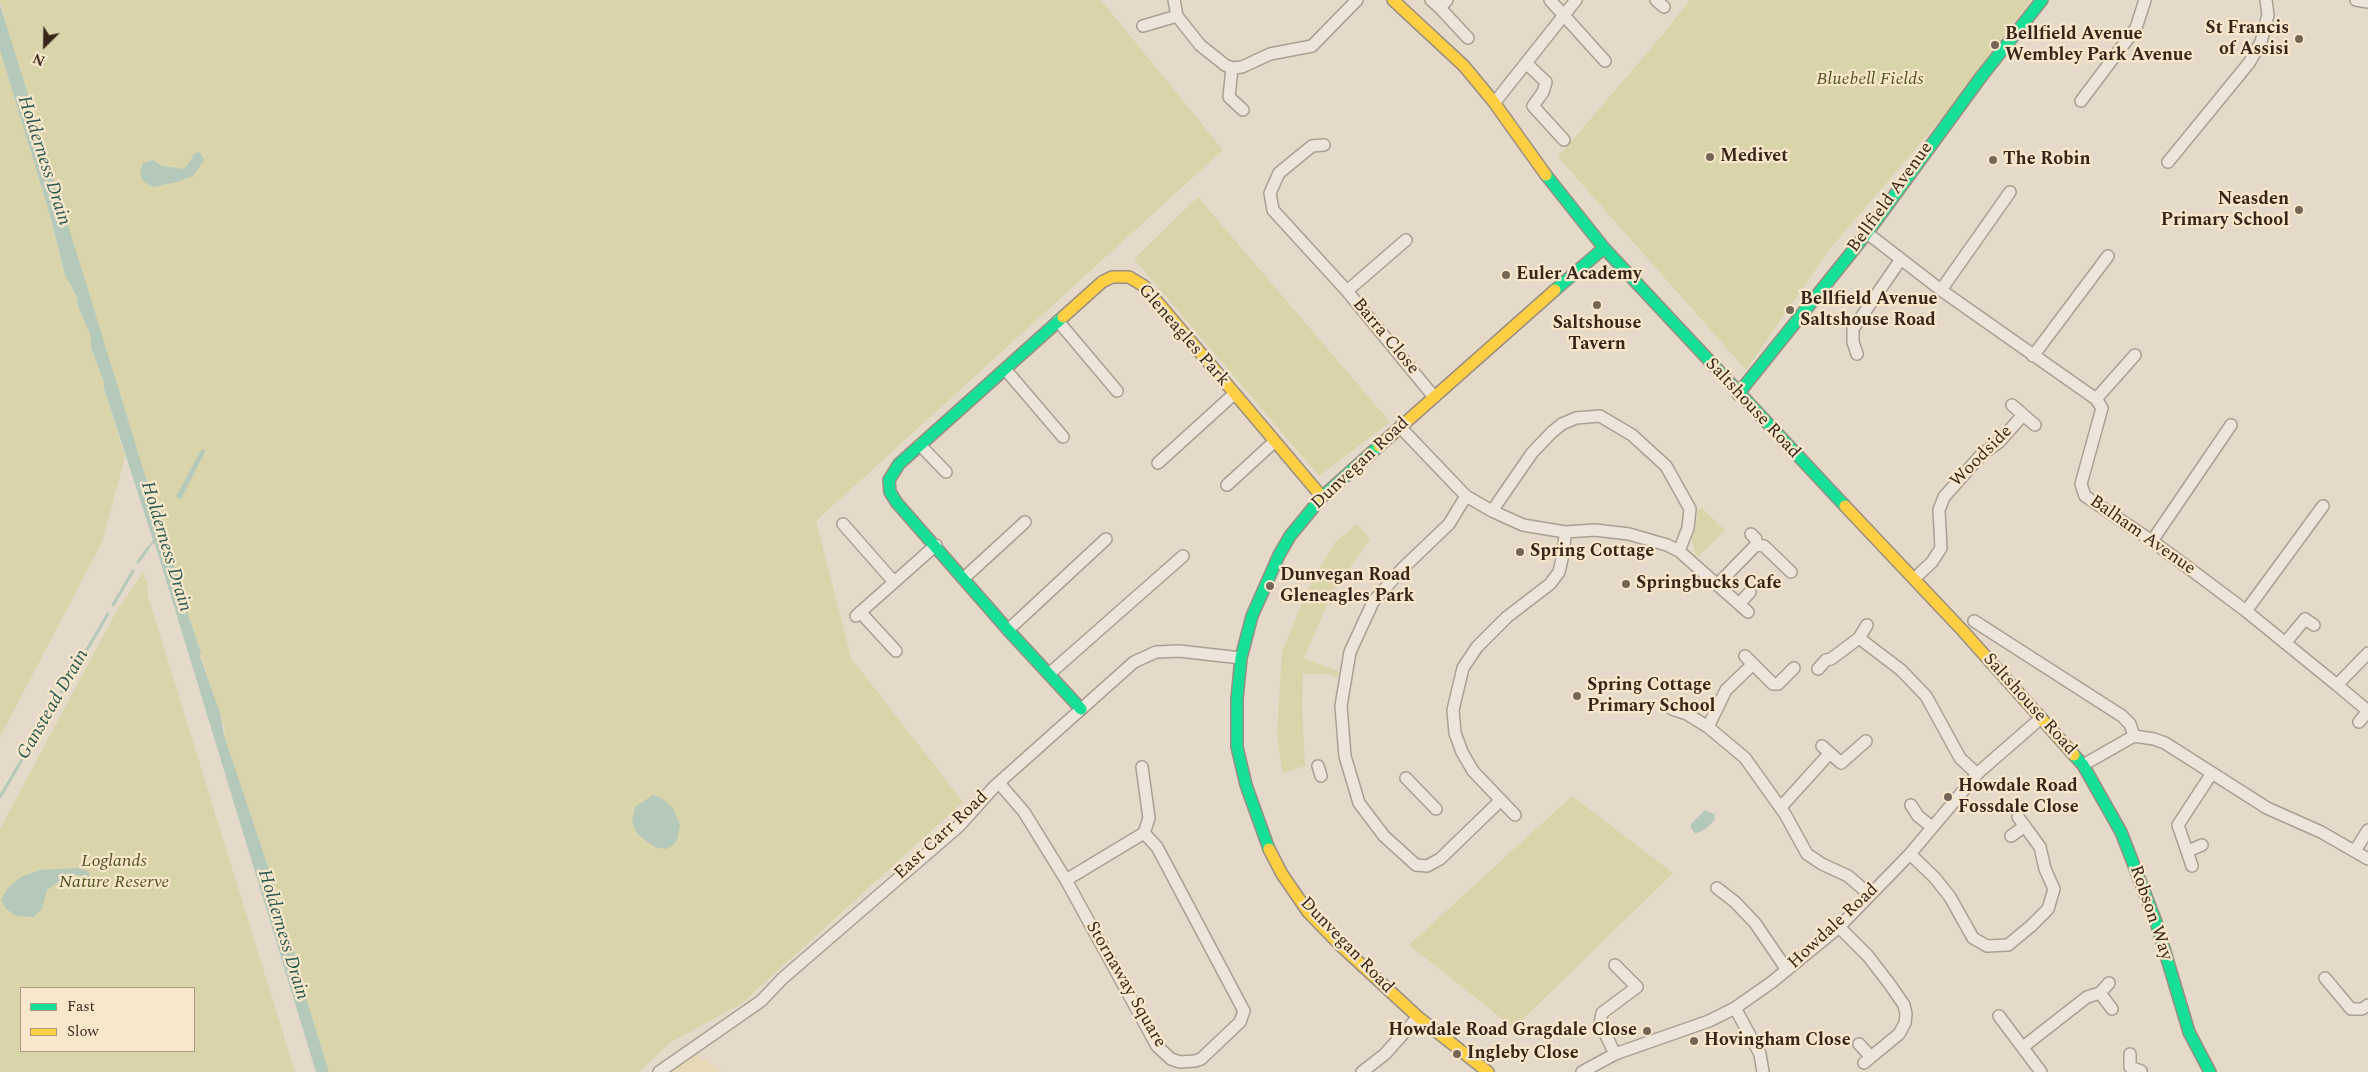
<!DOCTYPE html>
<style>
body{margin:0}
#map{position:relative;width:2368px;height:1072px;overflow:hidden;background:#e5dac9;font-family:Spectral,serif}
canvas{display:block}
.legend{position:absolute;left:20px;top:987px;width:175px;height:65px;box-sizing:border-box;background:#f9e7cc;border:1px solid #ac9a85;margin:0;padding:6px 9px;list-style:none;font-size:15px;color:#38261a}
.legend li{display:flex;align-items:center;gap:10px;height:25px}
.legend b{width:25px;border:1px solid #ac9a85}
.north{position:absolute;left:20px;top:20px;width:50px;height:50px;-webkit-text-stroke:4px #f9e7cc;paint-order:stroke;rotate:203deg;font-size:14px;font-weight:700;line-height:20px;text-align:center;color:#38261a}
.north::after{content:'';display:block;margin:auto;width:18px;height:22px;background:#38261a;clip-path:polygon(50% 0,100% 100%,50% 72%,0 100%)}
</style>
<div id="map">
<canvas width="2368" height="1072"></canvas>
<ul class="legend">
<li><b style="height:6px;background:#16e098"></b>Fast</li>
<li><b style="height:6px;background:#ffcf43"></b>Slow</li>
</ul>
<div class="north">N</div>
</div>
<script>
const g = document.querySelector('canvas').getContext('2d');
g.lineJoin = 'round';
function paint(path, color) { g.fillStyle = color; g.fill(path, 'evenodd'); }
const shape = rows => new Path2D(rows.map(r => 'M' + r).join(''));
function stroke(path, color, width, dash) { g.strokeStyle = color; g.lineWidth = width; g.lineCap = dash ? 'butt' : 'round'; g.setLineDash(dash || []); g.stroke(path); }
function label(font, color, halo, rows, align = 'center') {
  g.font = font + ' Spectral,serif'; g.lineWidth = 4.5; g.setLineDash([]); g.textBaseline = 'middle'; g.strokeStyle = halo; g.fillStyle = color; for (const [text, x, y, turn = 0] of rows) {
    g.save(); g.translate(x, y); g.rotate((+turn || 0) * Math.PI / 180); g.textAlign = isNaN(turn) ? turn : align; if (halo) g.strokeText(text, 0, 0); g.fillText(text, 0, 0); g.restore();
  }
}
paint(shape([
 [696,1054,723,1072,670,1072,691,1055]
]), '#e7d8b7');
paint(shape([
 [0,0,1101,0,1223,150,816,521,851,658,963,802,741,1004,671,1042,639,1072,329,1072,301,982,297,959,274,892,274,884,224,735,225,730,177,581,177,575,162,528,164,525,159,519,154,504,16,60],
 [1690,0,2031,0,1953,105,1829,250,1746,370,1558,157,1664,33],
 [0,50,50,215,65,275,77,297,78,307,91,337,91,348,104,382,104,388,125,457,102,542,0,737],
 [1198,197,1390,422,1319,476,1134,259],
 [1702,508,1725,530,1699,556,1696,555,1692,539,1697,521,1697,510],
 [1357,524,1370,539,1332,593,1304,658,1338,671,1338,678,1327,674,1303,674,1302,708,1305,766,1282,773,1277,733,1282,652,1307,591,1335,542],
 [143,573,147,582,148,596,295,1072,0,1072,0,829,116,612],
 [21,988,194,988,194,1051,21,1051],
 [1572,796,1673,873,1514,1028,1409,945]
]), '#d9d4a9');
paint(shape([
 [0,4,154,504,159,519,164,522,162,528,177,575,177,581,201,653,200,656,220,713,224,735,274,884,274,892,297,959,301,982,329,1072,316,1072,155,544,152,544,147,552,145,551,153,540,104,388,104,382,91,348,91,337,78,306,77,297,65,275,50,215,0,50],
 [200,152,204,160,193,176,177,182,153,187,144,182,140,174,143,163,153,160,162,166,184,169,192,159,193,154],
 [205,449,205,452,181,499,176,497,201,450],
 [653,795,663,799,673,808,680,825,677,840,672,846,666,849,655,847,642,838,637,833,632,822,635,807],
 [1705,810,1714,814,1715,820,1704,830,1695,834,1691,828,1691,824],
 [77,868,88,871,90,877,73,875,61,880,47,890,42,909,34,917,17,916,6,909,1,899,8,888,21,877,40,870]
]), '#b5c9bb');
stroke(shape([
 [138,562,148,548],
 [113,605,133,571],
 [0,797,108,614]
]), '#b5c9bb', 3);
const street = shape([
 [1174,0,1177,16,1200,45,1225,65,1232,68,1242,67,1270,54,1312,46,1357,0],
 [1431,0,1440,8,1447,0],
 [1550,0,1605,61],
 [1656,0,1664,7],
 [2356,0,2368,2],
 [1440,8,1468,38],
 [1143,26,1177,16],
 [1526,63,1546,82,1543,92,1533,106,1564,140],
 [1232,68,1229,97,1243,110],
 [2081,101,2136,28,2145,0],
 [1495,102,1576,0],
 [1324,145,1312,146,1279,173,1270,193,1273,210,1347,291],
 [2168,162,2249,63,2261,42,2268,15,2266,0],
 [1867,233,1941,290,2096,399,2102,408,2081,484,2085,496,2152,541,2186,566,2246,611,2337,685,2368,653],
 [1406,240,1347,291,1434,397],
 [1941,290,2010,192],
 [1058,321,1117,391],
 [1857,354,1853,342,1853,329,1901,259],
 [2033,356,2108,256],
 [1005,369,1063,437],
 [2096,399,2135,355],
 [2012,405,2035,425],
 [1400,427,1466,496,1492,511,1523,525,1565,532,1595,530,1629,534,1667,545,1679,551,1748,612],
 [920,445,946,472],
 [1158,463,1234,394],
 [1227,485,1274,442],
 [1466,496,1449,524,1402,569,1373,602,1350,652,1341,706,1345,756,1359,803,1384,836,1416,865,1427,866,1440,859,1501,800],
 [1492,511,1532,453,1551,433,1562,424,1576,418,1600,416,1632,435,1666,466,1690,509,1688,528,1679,551],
 [843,524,894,582],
 [1751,534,1756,539,1756,545],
 [2152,541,2231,425],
 [964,578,1025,522],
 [1914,579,1932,562,1941,548,1939,510,1944,497,1981,455,1999,442,2023,415],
 [1718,584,1756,545,1764,546,1791,572],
 [1739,604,1750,592],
 [2246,611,2323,506],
 [860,612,896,651],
 [856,616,936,545],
 [1974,621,2122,716,2130,724,2134,736],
 [1008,630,1106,539],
 [1859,638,1901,670,1926,696,1960,758,1977,774],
 [2285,643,2305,619,2314,625],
 [1745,656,1773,684,1778,684,1794,668],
 [1753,664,1726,690,1708,727,1745,758,1785,814,1807,854,1822,864,1848,876,1870,895],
 [1818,669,1826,660,1831,659,1859,638,1867,625],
 [1049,674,1183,556],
 [2337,685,2368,711],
 [1672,709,1687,714,1708,727],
 [2359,722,2368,711],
 [1822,746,1841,763,1866,741],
 [2083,765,2134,736,2154,739,2165,743,2267,808,2321,832,2368,859],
 [1318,766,1321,776],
 [1406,778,1436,809],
 [999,783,1024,812,1066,880,1157,1046,1171,1059,1180,1062,1195,1061,1201,1059,1240,1022,1244,1011,1157,847,1144,833],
 [1911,805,1918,816,1932,827],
 [1781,807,1829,754],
 [1515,815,1473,771,1462,752,1455,733,1453,710,1463,668,1477,647,1507,617,1550,584,1559,572,1564,550,1565,532],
 [2011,836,2025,826],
 [2188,851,2202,845],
 [2355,851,2368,830],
 [1910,854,1935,878,1950,897,1973,938,1987,946,2008,945,2031,926,2048,909,2054,889,2045,869,2040,847,2018,817],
 [2192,866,2178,825,2212,773],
 [1066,880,1144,833,1149,818,1142,767],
 [1717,888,1735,902,1755,923,1787,970],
 [1839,927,1868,956,1891,986,1904,1005,1906,1014,1905,1023,1899,1034,1871,1057],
 [1615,965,1637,987,1602,1013,1600,1023,1615,1054],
 [2325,978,2351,1009,2362,1009,2368,1005],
 [2100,993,2112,1009],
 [1735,1008,1760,1054,1763,1072],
 [1999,1016,2041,1072],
 [1859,1044,1871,1057,1864,1063],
 [2023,1047,2087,997,2100,993,2109,983],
 [2130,1054,2130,1067,2141,1071],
 [659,1072,761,1001,783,978,959,826,995,786,1134,662,1156,652,1179,651,1241,658],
 [1362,1072,1385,1054,1418,1017],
 [1582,1072,1615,1054,1709,1021,1735,1008,1772,982,1839,927,1910,854,1979,772,2041,718]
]);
const fast = shape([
 [1546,175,1604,248,1845,506],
 [1555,290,1604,248],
 [1063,317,899,464,889,480,890,492,897,503,1008,630,1081,709],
 [1738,394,1867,233,1981,77,2042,0],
 [2074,755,2083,765,2121,832,2156,922,2189,1032,2210,1072],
 [1269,849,1246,785,1237,747,1237,699,1241,658,1252,616,1279,555,1290,536,1322,497,1379,446]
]);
const slow = shape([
 [1393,0,1464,66,1493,101,1546,175],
 [1063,317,1102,282,1112,277,1129,277,1144,286,1322,497],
 [1379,446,1555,290],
 [1845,506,1963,631,2074,755],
 [1269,849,1282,874,1308,912,1340,945,1418,1017,1488,1072]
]);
stroke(street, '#aa9f93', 14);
stroke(fast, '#998e82', 14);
stroke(slow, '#998e82', 14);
stroke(street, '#ede5db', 11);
stroke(fast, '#16e098', 11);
stroke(slow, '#ffcf43', 11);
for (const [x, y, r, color] of [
 [2299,39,5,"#756557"],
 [1995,45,5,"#756557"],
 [1710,157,5,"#756557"],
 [1993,160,5,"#756557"],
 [2299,210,5,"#756557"],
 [1506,275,5,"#756557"],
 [1597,305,5,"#756557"],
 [1790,310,5,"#756557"],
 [1520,552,5,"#756557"],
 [1626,584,5,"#756557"],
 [1270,586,5,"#756557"],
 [1577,696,5,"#756557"],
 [1948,797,5,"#756557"],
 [1647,1031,5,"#756557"],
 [1694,1041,5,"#756557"],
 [1457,1054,5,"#756557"]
]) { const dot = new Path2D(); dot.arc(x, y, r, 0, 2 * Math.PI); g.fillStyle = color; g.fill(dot); stroke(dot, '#f9e7cc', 2); }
label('bold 18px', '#38261a', '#f9e7cc', [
 ["St Francis",2289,29,"right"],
 ["of Assisi",2289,50,"right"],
 ["Bellfield Avenue",2005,35],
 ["Wembley Park Avenue",2005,56],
 ["Medivet",1720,157],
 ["The Robin",2003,160],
 ["Neasden",2289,200,"right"],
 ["Primary School",2289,221,"right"],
 ["Euler Academy",1516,275],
 ["Bellfield Avenue",1800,300],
 ["Saltshouse Road",1800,321],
 ["Saltshouse",1597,324,"center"],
 ["Tavern",1597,345,"center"],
 ["Spring Cottage",1530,552],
 ["Dunvegan Road",1280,576],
 ["Gleneagles Park",1280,597],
 ["Springbucks Cafe",1636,584],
 ["Spring Cottage",1587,686],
 ["Primary School",1587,707],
 ["Howdale Road",1958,787],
 ["Fossdale Close",1958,808],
 ["Howdale Road Gragdale Close",1637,1031,"right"],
 ["Hovingham Close",1704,1041],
 ["Ingleby Close",1467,1054]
], 'left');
label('italic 18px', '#4e571f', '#f9e7cc', [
 ["Bluebell Fields",1870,80],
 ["Loglands",114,862],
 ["Nature Reserve",114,883]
]);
label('18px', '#38261a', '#f9e7cc', [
 ["Bellfield Avenue",1891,198,-54],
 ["Gleneagles Park",1183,336,49],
 ["Barra Close",1385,337,50],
 ["Saltshouse Road",1752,409,47],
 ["Woodside",1982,457,-45],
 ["Dunvegan Road",1361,464,-43],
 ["Balham Avenue",2142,536,35],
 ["Saltshouse Road",2029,705,48],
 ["East Carr Road",942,836,-43],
 ["Robson Way",2150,913,71],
 ["Howdale Road",1834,927,-43],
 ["Dunvegan Road",1346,946,46],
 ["Stornaway Square",1125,985,60]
]);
label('italic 19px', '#285a52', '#f9e7cc', [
 ["Holderness Drain",43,161,72],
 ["Holderness Drain",165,547,73],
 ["Ganstead Drain",54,705,-60],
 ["Holderness Drain",282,935,73]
]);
</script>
